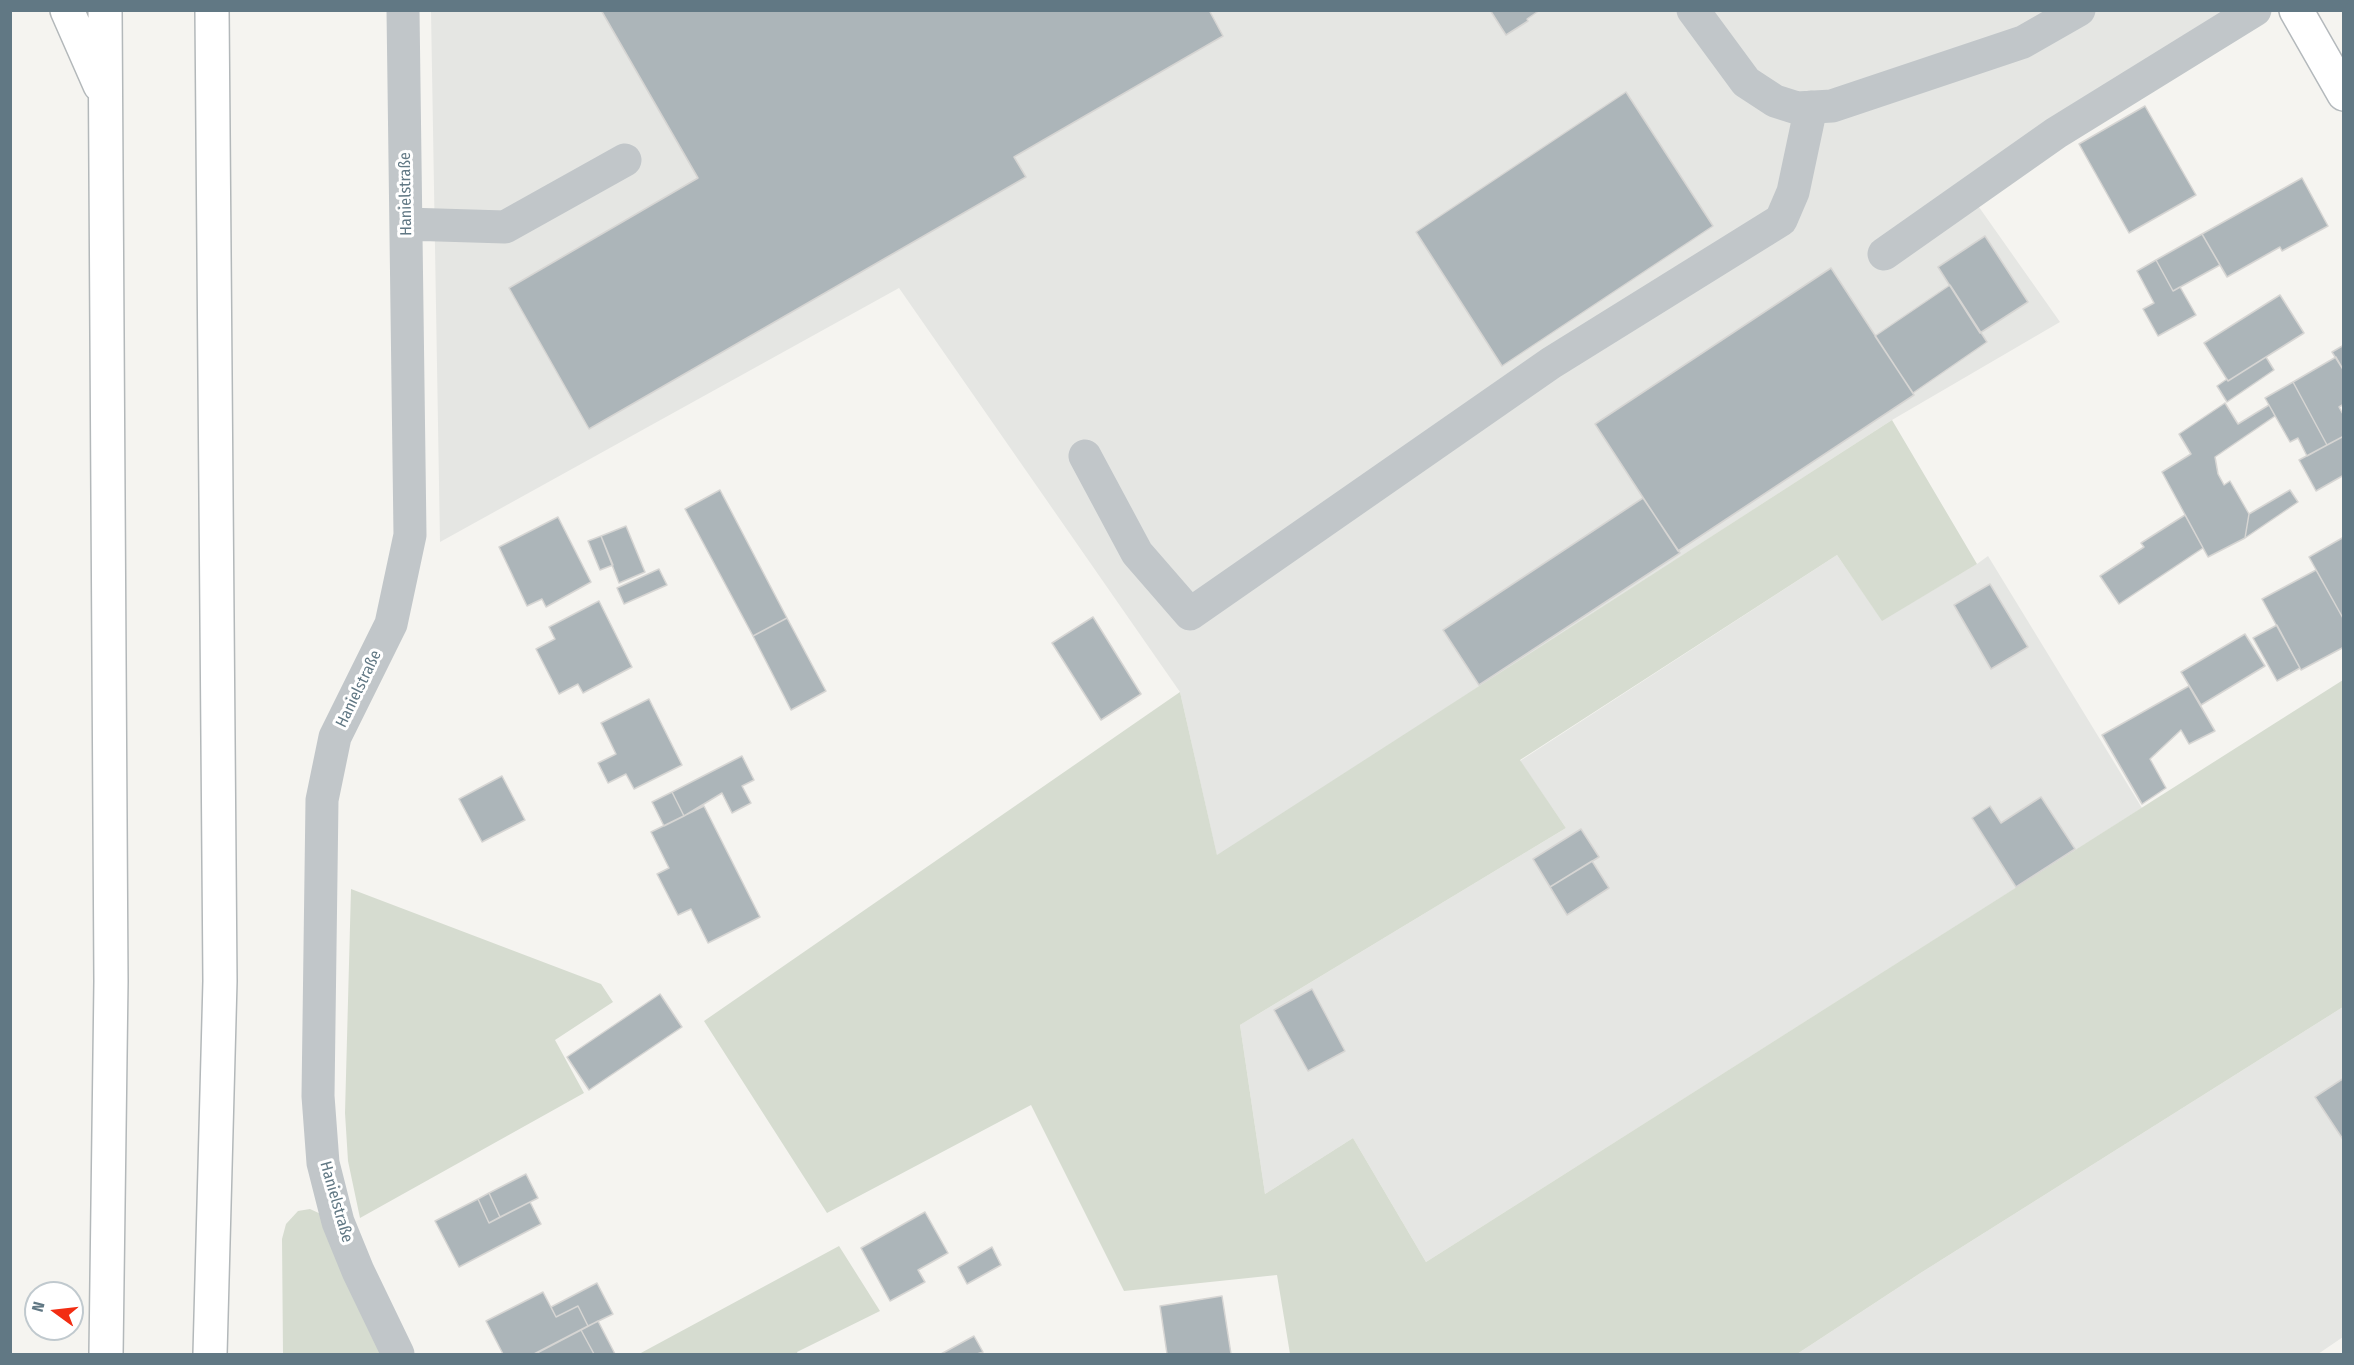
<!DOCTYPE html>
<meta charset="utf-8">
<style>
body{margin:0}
#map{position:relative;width:2354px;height:1365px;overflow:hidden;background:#f5f4f0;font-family:"Fira Sans Condensed",sans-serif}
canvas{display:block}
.frame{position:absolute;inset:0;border:12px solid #617884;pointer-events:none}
.north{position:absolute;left:24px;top:1281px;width:60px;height:60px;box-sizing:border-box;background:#fff;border:2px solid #c0c9ce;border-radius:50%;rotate:285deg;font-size:16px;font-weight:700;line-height:24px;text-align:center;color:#617884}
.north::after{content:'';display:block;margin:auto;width:21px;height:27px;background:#f22d13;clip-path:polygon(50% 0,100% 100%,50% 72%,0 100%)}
</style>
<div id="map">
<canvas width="2354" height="1365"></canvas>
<div class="frame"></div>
<div class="north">N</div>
</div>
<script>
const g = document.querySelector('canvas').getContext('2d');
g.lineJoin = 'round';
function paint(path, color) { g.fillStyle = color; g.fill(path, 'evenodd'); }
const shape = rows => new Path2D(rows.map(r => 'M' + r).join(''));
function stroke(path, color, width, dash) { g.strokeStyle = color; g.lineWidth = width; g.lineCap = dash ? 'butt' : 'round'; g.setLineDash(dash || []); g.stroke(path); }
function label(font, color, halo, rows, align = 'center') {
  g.font = font + ' "Fira Sans Condensed",sans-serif'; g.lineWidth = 6; g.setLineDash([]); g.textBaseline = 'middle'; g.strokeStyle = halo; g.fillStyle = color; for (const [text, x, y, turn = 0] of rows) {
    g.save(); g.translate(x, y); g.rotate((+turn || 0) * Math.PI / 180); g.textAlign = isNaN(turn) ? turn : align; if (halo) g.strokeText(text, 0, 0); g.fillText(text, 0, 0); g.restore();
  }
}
paint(shape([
 [2221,10,2223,13,1962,183,2060,322,1892,420,1217,856,1180,692,899,288,440,542,431,11],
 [1837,555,1882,620,1977,564,1988,556,2142,808,1426,1262,1353,1138,1265,1194,1240,1025,1566,828,1520,761],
 [2343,1007,2343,1337,2318,1354,1797,1354,1919,1274]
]), '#e5e6e3');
paint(shape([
 [1892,420,1977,564,1882,621,1837,555,1520,760,1566,828,1240,1025,1265,1194,1353,1138,1426,1262,2343,680,2343,1007,1919,1274,1797,1354,1290,1354,1277,1275,1124,1291,1031,1105,827,1213,704,1021,1180,692,1217,855],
 [351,889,601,984,613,1002,555,1040,584,1093,360,1218,348,1161,345,1113],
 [310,1209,323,1215,383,1354,283,1354,282,1239,286,1224,298,1211],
 [839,1246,880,1311,797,1352,798,1354,639,1354]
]), '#d6dcd0');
const building = shape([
 [601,10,1209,10,1223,36,1014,157,1026,177,589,429,509,288,698,178,601,10],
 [1490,10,1540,10,1527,19,1528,21,1506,35,1490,10],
 [1626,92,1713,226,1502,366,1416,232,1626,92],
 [2145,106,2196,195,2129,233,2079,144,2145,106],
 [2302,178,2328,226,2282,251,2280,247,2227,277,2202,234,2302,178],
 [2202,234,2220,265,2173,291,2156,260,2202,234],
 [1985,236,2028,302,1980,333,1938,267,1985,236],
 [2156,260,2173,291,2180,287,2196,315,2158,336,2143,309,2154,303,2137,271,2156,260],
 [1831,268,1914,395,1678,551,1595,424,1831,268],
 [1950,285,1987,342,1913,393,1875,336,1950,285],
 [2280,295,2304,333,2228,381,2204,343,2280,295],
 [2344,345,2344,371,2332,352,2344,345],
 [2266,357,2274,370,2227,402,2217,386,2227,379,2228,381,2266,357],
 [2336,357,2344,371,2344,404,2339,407,2344,416,2344,436,2327,445,2293,382,2336,357],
 [2293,382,2327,445,2307,456,2298,438,2290,442,2265,398,2293,382],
 [2225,403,2238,424,2269,405,2275,416,2215,457,2218,474,2224,485,2230,481,2249,514,2245,538,2208,557,2162,472,2191,454,2179,434,2225,403],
 [2344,436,2344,475,2316,491,2299,460,2344,436],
 [720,490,787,618,753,636,685,509,720,490],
 [2290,490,2298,502,2245,538,2249,514,2290,490],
 [1643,498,1680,553,1479,685,1443,630,1643,498],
 [2185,515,2203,548,2119,604,2100,576,2144,547,2141,543,2185,515],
 [558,517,591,582,546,607,542,599,527,606,499,547,558,517],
 [626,526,645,572,619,583,601,536,626,526],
 [601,536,613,565,600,570,588,541,601,536],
 [2344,537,2344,620,2309,557,2344,537],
 [659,569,667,585,624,604,617,588,659,569],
 [2316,570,2344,620,2344,647,2301,670,2262,599,2316,570],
 [1990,584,2028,647,1991,669,1954,605,1990,584],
 [599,601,632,667,583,693,578,684,559,694,536,649,555,639,549,627,599,601],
 [1093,617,1141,694,1101,720,1052,643,1093,617],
 [787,618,826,691,791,710,753,636,787,618],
 [2277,625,2300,668,2277,681,2253,638,2277,625],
 [2245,634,2265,666,2201,705,2181,672,2245,634],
 [2189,686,2215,731,2189,744,2181,730,2150,759,2166,788,2142,804,2102,735,2189,686],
 [649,699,682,765,634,789,626,774,608,783,598,763,616,754,601,723,649,699],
 [742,756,754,780,742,786,751,803,732,813,722,793,684,816,672,792,742,756],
 [502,776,525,820,482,842,459,799,502,776],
 [672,792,684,816,664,826,652,802,672,792],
 [2041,797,2075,849,2016,887,1972,818,1990,806,2001,823,2041,797],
 [704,806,760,917,708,943,691,909,678,915,657,874,669,868,651,832,704,806],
 [1581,829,1599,857,1550,887,1533,859,1581,829],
 [1592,861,1609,888,1567,915,1550,887,1592,861],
 [1312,989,1345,1051,1308,1071,1274,1010,1312,989],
 [660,994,682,1027,589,1090,567,1057,660,994],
 [2344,1078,2344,1141,2315,1097,2344,1078],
 [526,1174,538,1198,500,1217,489,1193,526,1174],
 [489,1193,500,1217,489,1223,478,1199,489,1193],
 [478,1199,489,1223,530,1202,541,1224,459,1267,435,1221,478,1199],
 [925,1212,948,1253,918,1270,925,1282,890,1301,861,1248,925,1212],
 [992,1247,1001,1265,967,1284,958,1267,992,1247],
 [597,1283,613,1314,588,1326,578,1306,556,1317,551,1307,597,1283],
 [543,1292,556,1317,578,1306,588,1326,534,1354,503,1354,486,1321,543,1292],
 [1222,1296,1231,1354,1167,1354,1160,1306,1222,1296],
 [598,1321,615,1354,594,1354,581,1330,598,1321],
 [581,1330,594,1354,537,1354,537,1353,581,1330],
 [974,1336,983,1352,977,1354,941,1354,974,1336]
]);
paint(building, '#acb5b9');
stroke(building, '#d6d5d3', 1.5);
const major = shape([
 [2296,10,2344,94]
]);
const highway = shape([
 [67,10,100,85],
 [105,10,111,981,106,1354],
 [210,1354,220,981,212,10]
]);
stroke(major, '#b4b9bc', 36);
stroke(highway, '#b3b8ba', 36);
stroke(shape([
 [1693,10,1746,82,1775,101,1797,108,1832,106,2023,42,2079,10],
 [406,224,505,227,625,160],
 [1884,254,2056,133,2255,10],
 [1085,456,1137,553,1190,614,1551,363,1781,220,1793,192,1811,107],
 [398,1354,358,1271,338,1222,323,1163,318,1096,322,800,335,737,391,624,410,535,403,10]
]), '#c1c6c9', 33);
stroke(major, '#fff', 33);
stroke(highway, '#fff', 33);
label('16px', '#617884', '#fff', [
 ["Hanielstraße",406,194,-91],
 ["Hanielstraße",359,689,-64],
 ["Hanielstraße",336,1202,74]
]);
</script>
